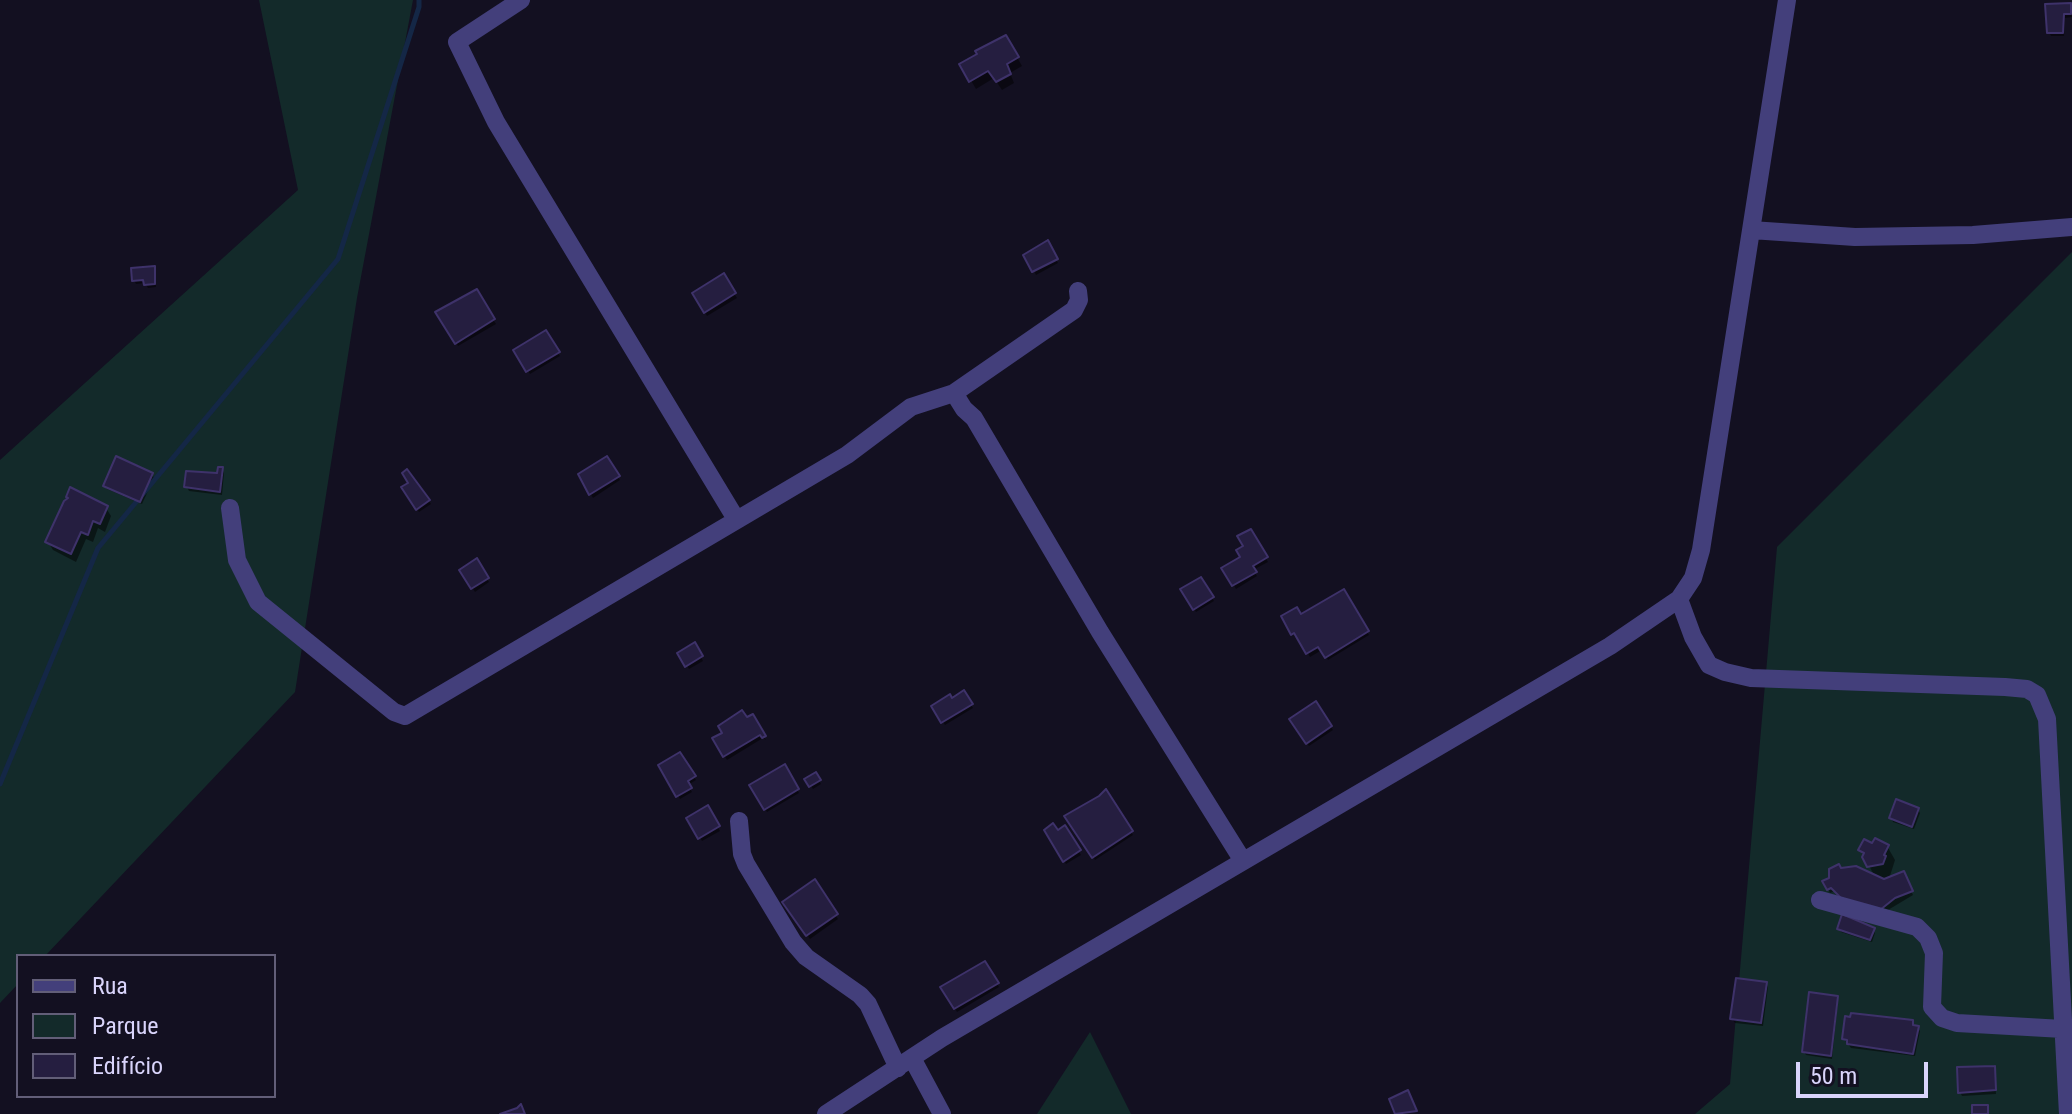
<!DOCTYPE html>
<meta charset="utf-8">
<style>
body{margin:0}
#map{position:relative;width:2072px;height:1114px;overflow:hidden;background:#131021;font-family:"Roboto Condensed",sans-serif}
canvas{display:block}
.legend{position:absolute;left:16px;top:954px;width:260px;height:144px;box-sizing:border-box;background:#131021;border:2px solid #625e78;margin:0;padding:10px 14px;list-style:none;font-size:24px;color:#d9d4fb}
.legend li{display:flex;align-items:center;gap:16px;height:40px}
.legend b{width:40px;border:2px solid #625e78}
.scale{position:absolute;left:1796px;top:1062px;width:132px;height:36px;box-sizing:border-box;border:4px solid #d9d4fb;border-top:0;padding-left:10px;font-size:24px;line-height:28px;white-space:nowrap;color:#d9d4fb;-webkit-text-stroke:6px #131021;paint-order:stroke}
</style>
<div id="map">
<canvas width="2072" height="1114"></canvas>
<ul class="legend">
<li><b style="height:10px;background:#433f7b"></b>Rua</li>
<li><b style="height:22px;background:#132a2a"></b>Parque</li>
<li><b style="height:22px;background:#251e40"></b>Edifício</li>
</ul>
<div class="scale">50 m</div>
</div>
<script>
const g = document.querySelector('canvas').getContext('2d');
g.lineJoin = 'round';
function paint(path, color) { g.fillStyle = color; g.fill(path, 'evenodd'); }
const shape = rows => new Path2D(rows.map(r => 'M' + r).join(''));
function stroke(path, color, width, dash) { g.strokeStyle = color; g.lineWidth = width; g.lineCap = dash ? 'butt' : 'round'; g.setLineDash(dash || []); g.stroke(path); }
paint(shape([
 [259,0,413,0,357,298,295,692,45,956,18,956,18,984,0,1003,0,460,298,190],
 [2072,252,2072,1114,1695,1114,1730,1084,1777,547],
 [1090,1032,1131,1114,1037,1114]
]), '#132a2a');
paint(shape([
 [2070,5,2072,17,2065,18,2064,36,2051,36,2049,32],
 [1006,38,1022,66,1010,73,1014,83,1002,90,994,78,976,89,962,65],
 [1047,243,1058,263,1036,275,1026,255],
 [154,269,156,287,148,288,145,283,136,284,134,280],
 [724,276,737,298,707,316,694,294],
 [475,291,496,324,458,346,438,313],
 [546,332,560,356,530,374,516,350],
 [607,458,620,480,593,498,580,475],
 [222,469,224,473,222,495,189,491,187,487,219,474],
 [152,474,154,478,142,504,107,489,105,486],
 [416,481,431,504,419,512,404,488],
 [106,508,111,516,105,532,98,528,93,542,86,539,76,562,53,550,48,542],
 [1250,531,1268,562,1253,570,1257,576,1236,589,1224,569,1242,558],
 [476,561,489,582,475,592,461,570],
 [1201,579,1214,601,1196,612,1183,590],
 [1343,592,1369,635,1328,660,1322,650,1310,657,1298,635,1295,637,1284,616,1300,617],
 [694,644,703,661,689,669,680,653],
 [964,693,973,708,945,725,933,707],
 [1316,704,1333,730,1309,746,1291,720],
 [752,717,766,740,763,738,727,760,714,739],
 [680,755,696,780,688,785,692,792,680,799,660,766],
 [784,767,799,793,767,812,752,786],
 [816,775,821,784,813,789,807,780],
 [1105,792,1133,835,1095,860,1067,817],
 [707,808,720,831,702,841,689,819],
 [1918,810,1920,813,1914,829,1893,822,1891,818],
 [1065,828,1081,855,1066,864,1047,830,1057,833],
 [1887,846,1895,860,1889,879,1903,874,1913,895,1883,913,1835,891,1830,893,1825,882,1841,871,1875,877,1861,850],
 [814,882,838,919,810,939,785,902],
 [1839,928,1873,930,1875,933,1872,942,1841,932],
 [985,963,999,987,957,1012,943,988],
 [1766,983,1768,987,1763,1026,1735,1023,1732,1019],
 [1836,998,1838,1001,1832,1059,1806,1055,1804,1052],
 [1912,1022,1920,1031,1915,1056,1851,1048,1844,1039],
 [1994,1068,1996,1094,1962,1096,1960,1092]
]), '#0007');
stroke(shape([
 [0,784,98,548,338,259,419,7,419,0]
]), '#142746', 5);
const building = shape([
 [2071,3,2071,14,2064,14,2063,33,2047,33,2045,4,2071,3],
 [1006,35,1019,57,1007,64,1011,74,996,82,988,71,969,82,959,64,977,54,975,51,1006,35],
 [1048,240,1058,259,1032,272,1023,255,1048,240],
 [155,266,155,284,144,285,143,280,132,281,131,268,155,266],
 [724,273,736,293,704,313,692,293,724,273],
 [477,289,495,319,455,344,435,312,477,289],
 [546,330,560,352,526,372,513,350,546,330],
 [116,456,153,473,140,502,103,486,116,456],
 [607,456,620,476,589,495,578,474,607,456],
 [218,467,223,467,220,492,184,487,186,471,217,473,218,467],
 [407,469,430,500,416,510,401,487,408,483,402,473,407,469],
 [70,487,108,506,100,524,93,521,88,535,81,532,71,554,45,542,64,501,68,498,66,497,70,487],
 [1251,529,1268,557,1253,566,1257,572,1232,586,1221,568,1240,557,1236,550,1243,546,1237,536,1251,529],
 [477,558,489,578,471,589,459,570,477,558],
 [1201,577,1214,597,1193,610,1180,589,1201,577],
 [1344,589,1369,631,1325,658,1318,647,1306,654,1294,633,1291,635,1281,616,1297,607,1301,614,1344,589],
 [695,642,703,656,685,667,677,653,695,642],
 [964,690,973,704,941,723,931,706,950,694,952,698,964,690],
 [1316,701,1332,726,1306,744,1289,719,1316,701],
 [742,710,747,717,753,714,766,736,762,738,760,735,723,757,712,738,722,733,718,726,742,710],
 [680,752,696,776,688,781,692,788,676,797,658,765,680,752],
 [785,764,799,789,764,810,749,785,785,764],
 [816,772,821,780,809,787,804,779,816,772],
 [1106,789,1133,831,1092,858,1064,816,1099,796,1106,789],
 [1896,799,1919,808,1912,827,1889,818,1896,799],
 [708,805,720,826,698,839,686,818,708,805],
 [1053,823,1058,830,1065,825,1081,850,1063,862,1044,830,1053,823],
 [1875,838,1889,845,1884,855,1886,856,1883,864,1867,867,1862,857,1864,853,1858,850,1864,839,1872,843,1875,838],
 [1839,864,1841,868,1856,866,1884,879,1904,871,1913,891,1895,898,1880,910,1841,898,1831,888,1827,890,1822,881,1829,878,1829,869,1839,864],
 [815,879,838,914,806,936,782,902,815,879],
 [1842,914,1875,928,1870,940,1837,929,1842,914],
 [985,961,999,983,954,1009,940,987,985,961],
 [1736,978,1767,982,1761,1023,1730,1019,1736,978],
 [1809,992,1838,996,1831,1056,1802,1052,1809,992],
 [1851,1013,1913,1020,1913,1025,1919,1026,1913,1054,1847,1044,1847,1040,1842,1039,1845,1016,1850,1017,1851,1013],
 [1995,1066,1996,1090,1958,1093,1957,1067,1995,1066],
 [1408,1090,1417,1111,1395,1114,1389,1099,1408,1090],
 [521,1104,525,1114,500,1114,517,1108,521,1104],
 [1972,1105,1988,1105,1988,1114,1972,1114,1972,1105]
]);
paint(building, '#251e40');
stroke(building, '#3e326a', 2);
stroke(shape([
 [521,0,457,42,496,122,736,519],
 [1751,230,1855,237,1973,235,2072,227],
 [954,393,1074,310,1079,300,1078,291],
 [230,508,237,560,258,602,394,712,405,716,847,455,911,407,954,393,964,409,974,418,1100,632,1243,861],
 [1679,599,1693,637,1709,665,1725,672,1751,678,2005,687,2027,689,2037,695,2047,719,2068,1114],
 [739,821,742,854,746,864,793,942,806,957,860,995,868,1004,898,1068],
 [1820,900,1917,927,1928,938,1934,953,1932,1007,1942,1018,1957,1023,2063,1029],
 [912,1058,942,1114],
 [826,1114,942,1038,1610,646,1679,599,1693,578,1701,550,1787,0]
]), '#433f7b', 18);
</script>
